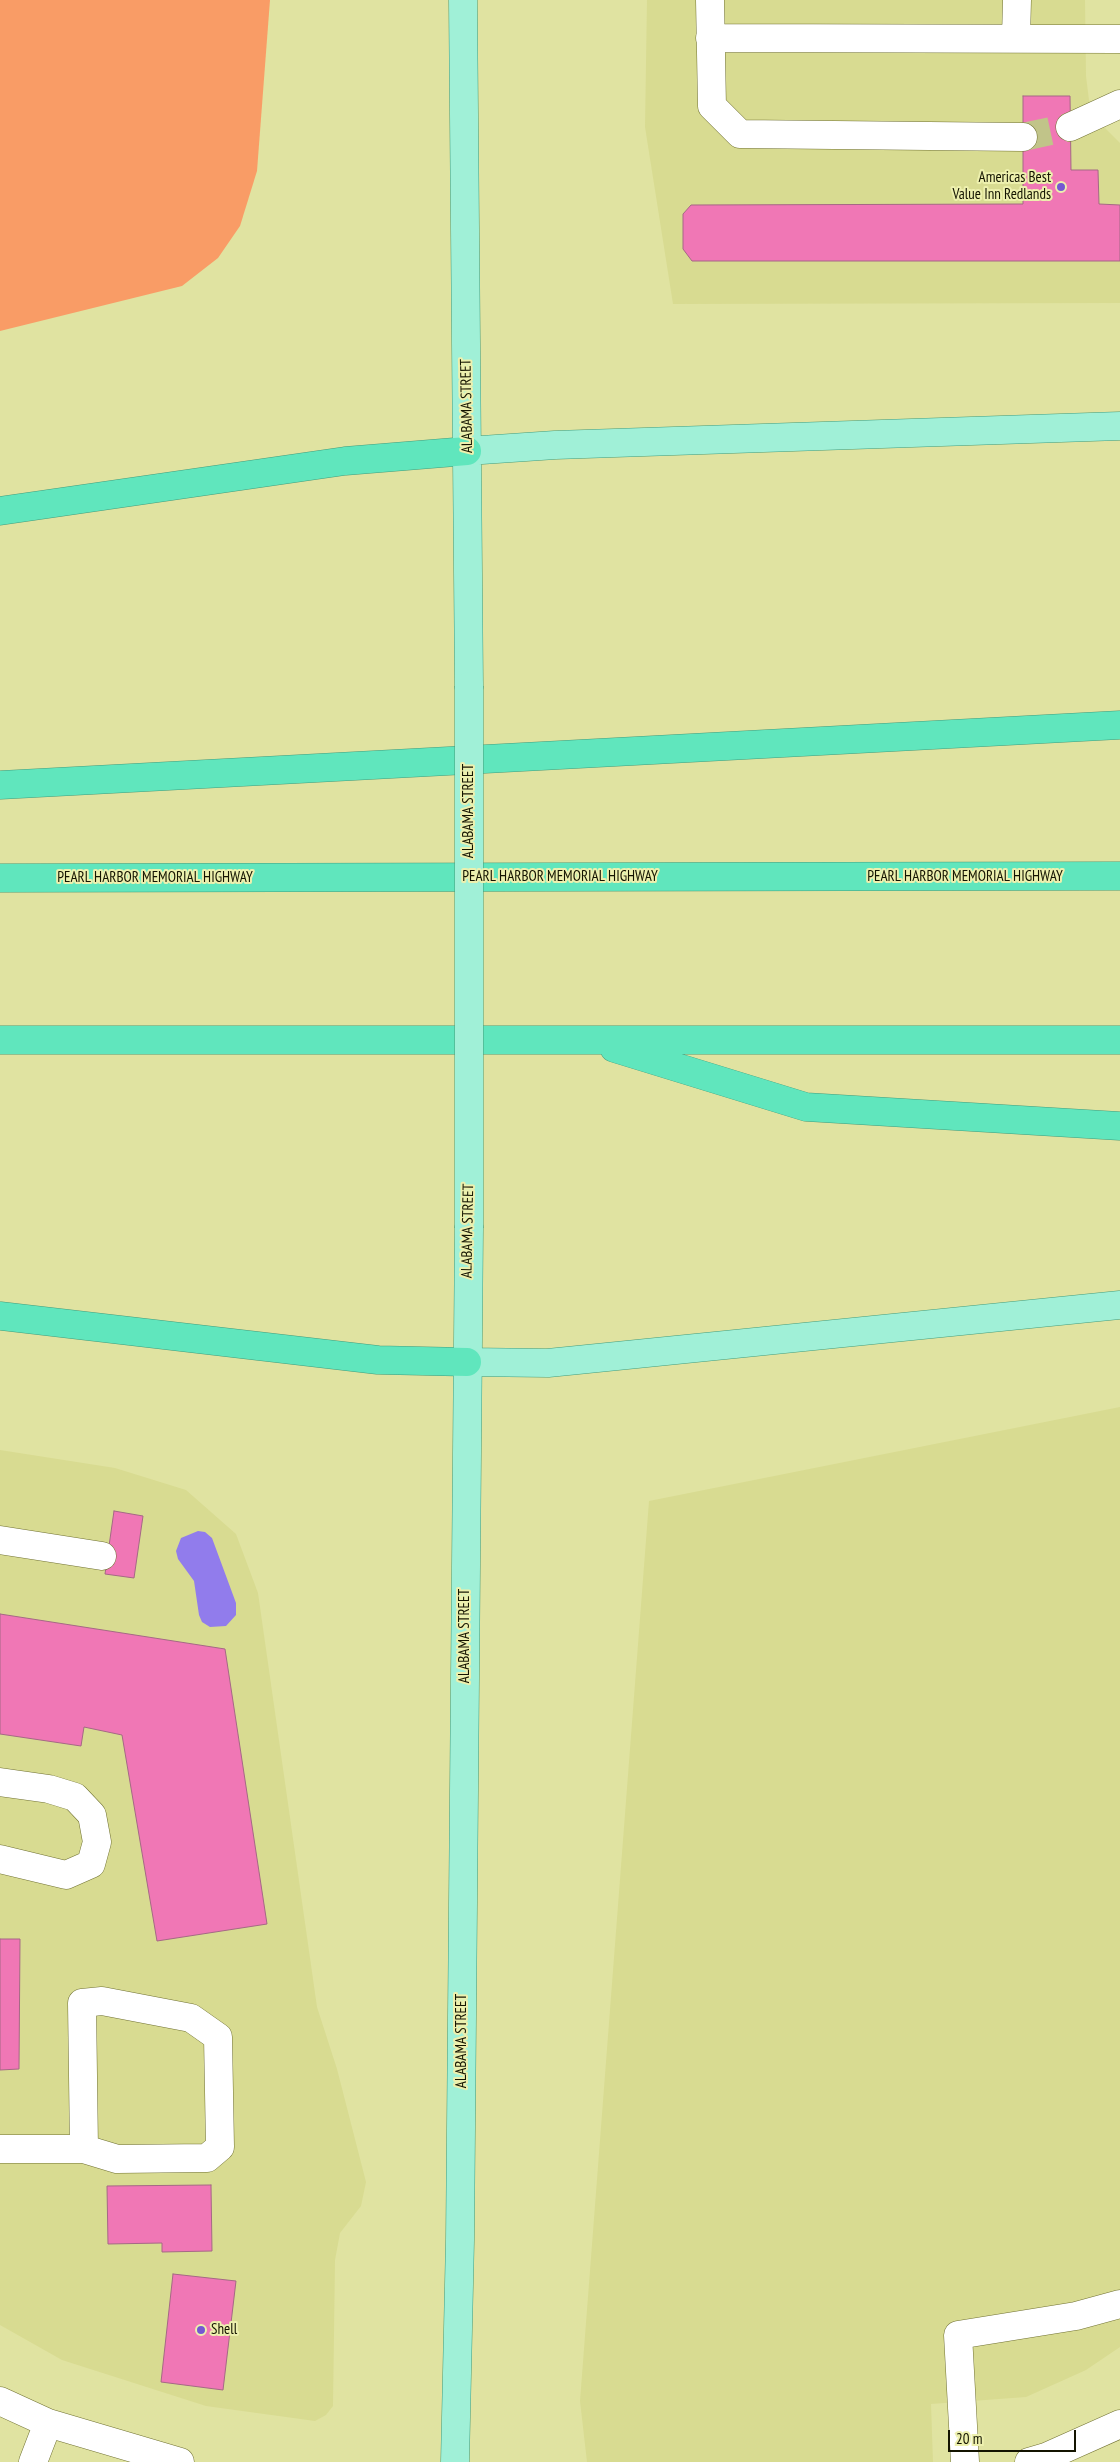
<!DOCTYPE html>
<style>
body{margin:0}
#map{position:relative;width:1120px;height:2462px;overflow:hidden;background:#e0e3a1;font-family:"PT Sans Narrow",sans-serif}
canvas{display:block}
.scale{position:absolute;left:948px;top:2430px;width:128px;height:22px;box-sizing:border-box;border:2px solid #141400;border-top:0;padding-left:6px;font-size:15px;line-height:18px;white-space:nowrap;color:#141400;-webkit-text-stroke:4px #edf0ae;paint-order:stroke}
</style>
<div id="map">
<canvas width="1120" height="2462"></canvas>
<div class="scale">20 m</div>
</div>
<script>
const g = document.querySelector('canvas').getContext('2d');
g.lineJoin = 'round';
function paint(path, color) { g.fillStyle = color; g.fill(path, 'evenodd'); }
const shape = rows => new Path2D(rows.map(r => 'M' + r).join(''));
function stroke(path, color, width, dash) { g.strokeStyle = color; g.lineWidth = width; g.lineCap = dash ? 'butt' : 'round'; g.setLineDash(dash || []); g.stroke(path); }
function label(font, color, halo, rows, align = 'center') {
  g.font = font + ' "PT Sans Narrow",sans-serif'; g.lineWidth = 4; g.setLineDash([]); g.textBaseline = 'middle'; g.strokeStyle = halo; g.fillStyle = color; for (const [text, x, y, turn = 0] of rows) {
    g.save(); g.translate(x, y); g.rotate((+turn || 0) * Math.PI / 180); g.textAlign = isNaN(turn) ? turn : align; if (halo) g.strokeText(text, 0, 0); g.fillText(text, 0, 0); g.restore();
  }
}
paint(shape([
 [647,0,1085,0,1086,76,1089,100,1104,127,1120,143,1120,303,673,304,645,127],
 [1120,1407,1120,2347,1086,2370,1026,2397,931,2404,933,2462,587,2462,580,2401,649,1501],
 [0,1450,115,1468,186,1490,236,1534,258,1593,317,2007,337,2069,366,2182,361,2206,340,2233,335,2260,333,2406,326,2415,315,2421,206,2406,62,2360,0,2325]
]), '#d8db91');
paint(shape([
 [0,0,270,0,257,171,240,226,218,258,182,286,0,331]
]), '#f99c66');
paint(shape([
 [198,1531,205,1532,212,1538,236,1603,236,1615,226,1626,210,1627,202,1622,199,1615,194,1581,178,1559,176,1551,181,1538]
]), '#917cec');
const building = shape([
 [1023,96,1070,96,1071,170,1098,170,1099,204,1120,205,1120,261,692,261,683,249,683,214,691,205,1023,204,1023,96],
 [114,1511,143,1516,134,1578,105,1574,114,1511],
 [0,1614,225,1649,267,1924,157,1941,122,1735,84,1727,81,1746,0,1734,0,1614],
 [0,1939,20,1939,19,2069,0,2070,0,1939],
 [211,2185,212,2251,162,2252,162,2243,108,2244,107,2186,211,2185],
 [173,2274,236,2281,223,2390,161,2382,173,2274]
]);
paint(building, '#f077b5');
stroke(building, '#a56985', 1);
stroke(shape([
 [1023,137,1070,127]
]), '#c1c489', 28, [28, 14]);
const minor = shape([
 [710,0,712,106,740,134,1023,137],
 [710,38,1120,39],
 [1016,38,1017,0],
 [1070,127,1120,104],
 [0,1540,102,1556],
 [0,1782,49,1789,75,1797,92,1815,97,1842,91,1864,66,1875,0,1859],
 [0,2149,84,2149,117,2159,207,2158,220,2147,218,2037,191,2018,102,2001,82,2003,84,2149],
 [0,2401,48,2423,180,2462],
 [33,2462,48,2423],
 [965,2462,958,2335,1076,2316,1120,2304],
 [1029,2462,1046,2457,1120,2424]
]);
const major = shape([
 [463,0,469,686],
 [467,451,555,445,1120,426],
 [467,1362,548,1363,1120,1305],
 [455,2462,460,2240,469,1228]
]);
const highway = shape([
 [0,511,345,461,467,451],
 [0,785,1120,725],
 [0,878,1120,876],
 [0,1040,1120,1040],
 [614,1048,806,1107,1120,1126],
 [0,1316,378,1360,467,1362]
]);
stroke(minor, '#717233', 29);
stroke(major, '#459c7b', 29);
stroke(highway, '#459c7b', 29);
stroke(minor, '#fff', 28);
stroke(major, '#a0f0d7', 28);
stroke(highway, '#60e6bd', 28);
const majorBridge = shape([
 [469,686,469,1228]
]);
stroke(majorBridge, '#459c7b', 29, []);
stroke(majorBridge, '#a0f0d7', 28);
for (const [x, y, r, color] of [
 [1061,187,5,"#7558d2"],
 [201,2330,5,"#7558d2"]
]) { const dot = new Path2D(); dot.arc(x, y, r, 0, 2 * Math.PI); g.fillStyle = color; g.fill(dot); stroke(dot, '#edf0ae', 2); }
label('15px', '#141400', '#edf0ae', [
 ["Americas Best",1051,178],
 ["Value Inn Redlands",1051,195],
 ["Shell",211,2330,"left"]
], 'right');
label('15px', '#141400', '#edf0ae', [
 ["ALABAMA STREET",467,406,-91],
 ["ALABAMA STREET",469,811,-90],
 ["PEARL HARBOR MEMORIAL HIGHWAY",560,877],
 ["PEARL HARBOR MEMORIAL HIGHWAY",965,877],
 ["PEARL HARBOR MEMORIAL HIGHWAY",155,878],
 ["ALABAMA STREET",468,1231,-89],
 ["ALABAMA STREET",465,1636,-90],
 ["ALABAMA STREET",462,2041,-90]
]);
</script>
